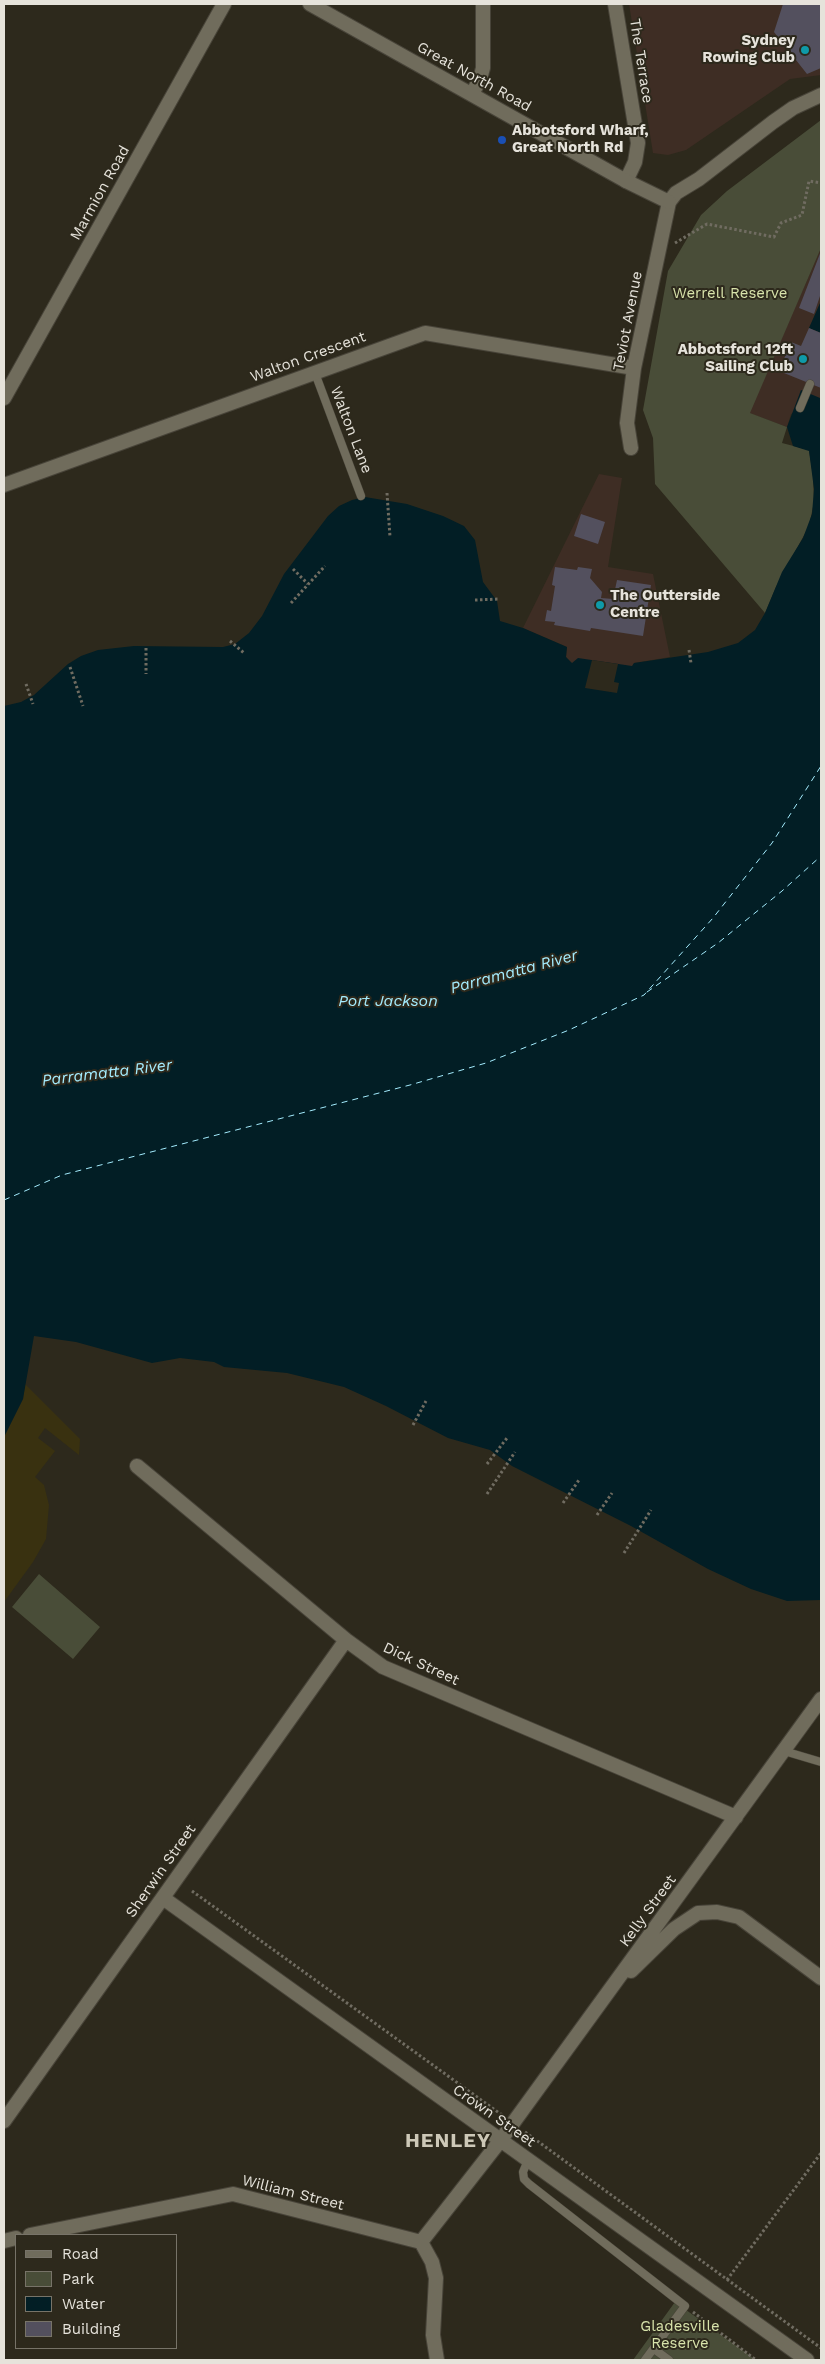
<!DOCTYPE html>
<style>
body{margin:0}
#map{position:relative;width:825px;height:2364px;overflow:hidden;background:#2d291c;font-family:"Work Sans",sans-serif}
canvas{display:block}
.frame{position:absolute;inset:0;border:5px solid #e6e3db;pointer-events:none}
.legend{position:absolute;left:15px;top:2234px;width:162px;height:115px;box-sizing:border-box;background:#2d291c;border:1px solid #777368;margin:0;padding:6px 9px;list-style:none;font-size:15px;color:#e6e3db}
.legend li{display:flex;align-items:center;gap:10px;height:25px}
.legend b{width:25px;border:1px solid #777368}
</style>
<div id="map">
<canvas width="825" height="2364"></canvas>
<div class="frame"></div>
<ul class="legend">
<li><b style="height:6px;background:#706c5c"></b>Road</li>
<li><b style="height:14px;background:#494d38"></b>Park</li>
<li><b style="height:14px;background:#021e25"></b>Water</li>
<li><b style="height:14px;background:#53505e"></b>Building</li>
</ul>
</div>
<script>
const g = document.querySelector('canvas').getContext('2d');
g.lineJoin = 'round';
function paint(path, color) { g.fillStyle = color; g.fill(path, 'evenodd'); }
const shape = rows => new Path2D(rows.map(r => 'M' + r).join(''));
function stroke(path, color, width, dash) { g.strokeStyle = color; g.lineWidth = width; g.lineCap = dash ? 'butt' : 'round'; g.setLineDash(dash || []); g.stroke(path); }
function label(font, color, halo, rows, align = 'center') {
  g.font = font + ' "Work Sans",sans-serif'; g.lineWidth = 4; g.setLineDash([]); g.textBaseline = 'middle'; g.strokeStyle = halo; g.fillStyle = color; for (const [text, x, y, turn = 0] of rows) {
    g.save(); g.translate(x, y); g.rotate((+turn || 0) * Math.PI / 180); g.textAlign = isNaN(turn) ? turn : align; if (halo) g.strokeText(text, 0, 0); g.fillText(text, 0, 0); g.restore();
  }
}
paint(shape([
 [629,4,821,4,821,75,790,79,686,150,668,155,653,153],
 [821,248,821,301,809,328,821,333,821,393,820,398,791,414,787,427,749,413],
 [599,474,622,478,608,567,653,574,670,657,634,663,633,667,572,664,566,657,567,647,523,628]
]), '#3e2d24');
paint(shape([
 [821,120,821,248,750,413,787,427,782,443,809,450,813,476,814,502,809,526,776,587,765,613,655,484,653,438,643,410,668,271,701,215,727,191],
 [39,1574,100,1627,73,1659,12,1607],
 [675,2302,756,2360,633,2360]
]), '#494d38');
paint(shape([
 [25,1384,80,1439,79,1455,45,1428,38,1438,55,1451,35,1477,44,1485,49,1505,46,1539,33,1562,4,1602,4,1437,23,1399]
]), '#393110');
paint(shape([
 [821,301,821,333,809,328],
 [801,390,820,398,821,393,821,1600,787,1601,751,1589,708,1569,631,1526,512,1466,490,1450,448,1438,386,1406,344,1387,287,1373,224,1367,214,1362,180,1358,152,1363,76,1342,34,1336,23,1399,4,1437,4,706,21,702,34,695,68,664,81,656,98,650,134,646,223,647,235,644,249,633,262,616,284,574,328,516,339,506,352,500,365,497,407,504,443,516,464,526,475,540,483,582,497,601,500,621,523,628,567,647,566,657,572,663,578,658,632,666,634,663,708,652,738,643,755,630,765,613,782,572,803,538,812,514,814,489,809,451,793,446,787,427]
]), '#021e25');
paint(shape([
 [592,660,618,664,614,682,619,683,617,693,585,688]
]), '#2d291c');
stroke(shape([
 [647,992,718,943,782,891,821,856],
 [4,1200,62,1175,410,1085,486,1063,569,1030,644,995,713,918,772,843,821,766]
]), '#a4ecfe', 1, [6, 5]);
paint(shape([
 [783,4,821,4,821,68,807,74,774,32],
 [821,251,821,293,814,314,799,308],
 [809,328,821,333,821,388,779,371,791,342,801,346],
 [581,514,605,522,598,544,574,536],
 [555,567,577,570,578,567,592,569,590,578,602,592,601,598,613,599,617,580,651,585,643,636,591,628,590,631,554,625,555,622,545,621,547,610,551,611,555,586,552,585]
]), '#53505e');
const service = shape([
 [315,373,361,496],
 [800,408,810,384],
 [784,1751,821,1762],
 [528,2160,523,2172,524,2179,529,2184,685,2306,645,2360],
 [654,2349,669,2360]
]);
const minor = shape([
 [615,4,638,143,635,162,626,181],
 [472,94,480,79,483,68,483,4],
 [4,398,224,4],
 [631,448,627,423,634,368,669,202,676,193,699,179,773,122,793,108,821,95],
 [4,485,425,333,634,368],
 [137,1466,346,1640,383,1667,736,1817],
 [163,1898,807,2360],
 [631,1971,674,1929,698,1913,717,1912,739,1917,821,1978],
 [4,2121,346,1640],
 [30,2235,233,2194,421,2242],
 [4,2241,16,2238],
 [421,2242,500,2141,821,1699],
 [421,2242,432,2262,436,2278,433,2335,437,2360]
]);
const tertiary = shape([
 [310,4,626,181,669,202]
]);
stroke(service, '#484439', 9);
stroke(minor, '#484439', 16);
stroke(tertiary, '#484439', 16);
stroke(shape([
 [675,243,707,224,774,237,781,223,802,215,809,181,821,183],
 [387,493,390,537],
 [293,569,308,584],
 [475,600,500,599],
 [291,603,325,566],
 [230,641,244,653],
 [146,648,146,674],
 [689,650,691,663],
 [70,667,83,706],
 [26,684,33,704],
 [413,1425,426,1401],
 [487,1464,507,1438],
 [487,1494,515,1452],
 [563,1503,579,1480],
 [597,1515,612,1493],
 [624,1553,651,1510],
 [192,1891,502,2115],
 [525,2132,821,2348],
 [727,2280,821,2153],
 [693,2312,756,2360]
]), '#706c61', 3, [2.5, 2.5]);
stroke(service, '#706c5c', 8);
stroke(minor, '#706c5c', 14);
stroke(tertiary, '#706c5c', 14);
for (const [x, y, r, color] of [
 [805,50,5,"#0f9aa8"],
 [502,140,5,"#1a4fb4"],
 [803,359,5,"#0f9aa8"],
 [600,605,5,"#0f9aa8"]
]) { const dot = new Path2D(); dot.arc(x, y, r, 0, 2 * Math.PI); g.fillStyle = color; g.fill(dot); stroke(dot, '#2d291c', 2); }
label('bold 15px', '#e6e3db', '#2d291c', [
 ["Sydney",795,41],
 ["Rowing Club",795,58],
 ["Abbotsford Wharf,",512,131,"left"],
 ["Great North Rd",512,148,"left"],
 ["Abbotsford 12ft",793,350],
 ["Sailing Club",793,367],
 ["The Outterside",610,596,"left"],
 ["Centre",610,613,"left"]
], 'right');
label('15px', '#e6e3db', '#2d291c', [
 ["The Terrace",641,61,81],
 ["Great North Road",474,77,29],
 ["Marmion Road",100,193,-61],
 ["Teviot Avenue",628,321,-79],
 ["Walton Crescent",308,357,-20],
 ["Walton Lane",351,430,69],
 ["Dick Street",421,1664,25],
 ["Sherwin Street",161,1871,-55],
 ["Kelly Street",648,1911,-54],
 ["Crown Street",494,2116,35],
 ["William Street",293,2193,14]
]);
label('15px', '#d8e3ab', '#2d291c', [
 ["Werrell Reserve",730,294],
 ["Gladesville",680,2327],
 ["Reserve",680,2344]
]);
label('italic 16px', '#a4ecfe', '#2d291c', [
 ["Parramatta River",514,972,-15],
 ["Port Jackson",388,1001],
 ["Parramatta River",107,1073,-7]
]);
g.letterSpacing = '1px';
label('bold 20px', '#cdc8b7', '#2d291c', [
 ["HENLEY",448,2141]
]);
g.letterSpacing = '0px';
</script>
